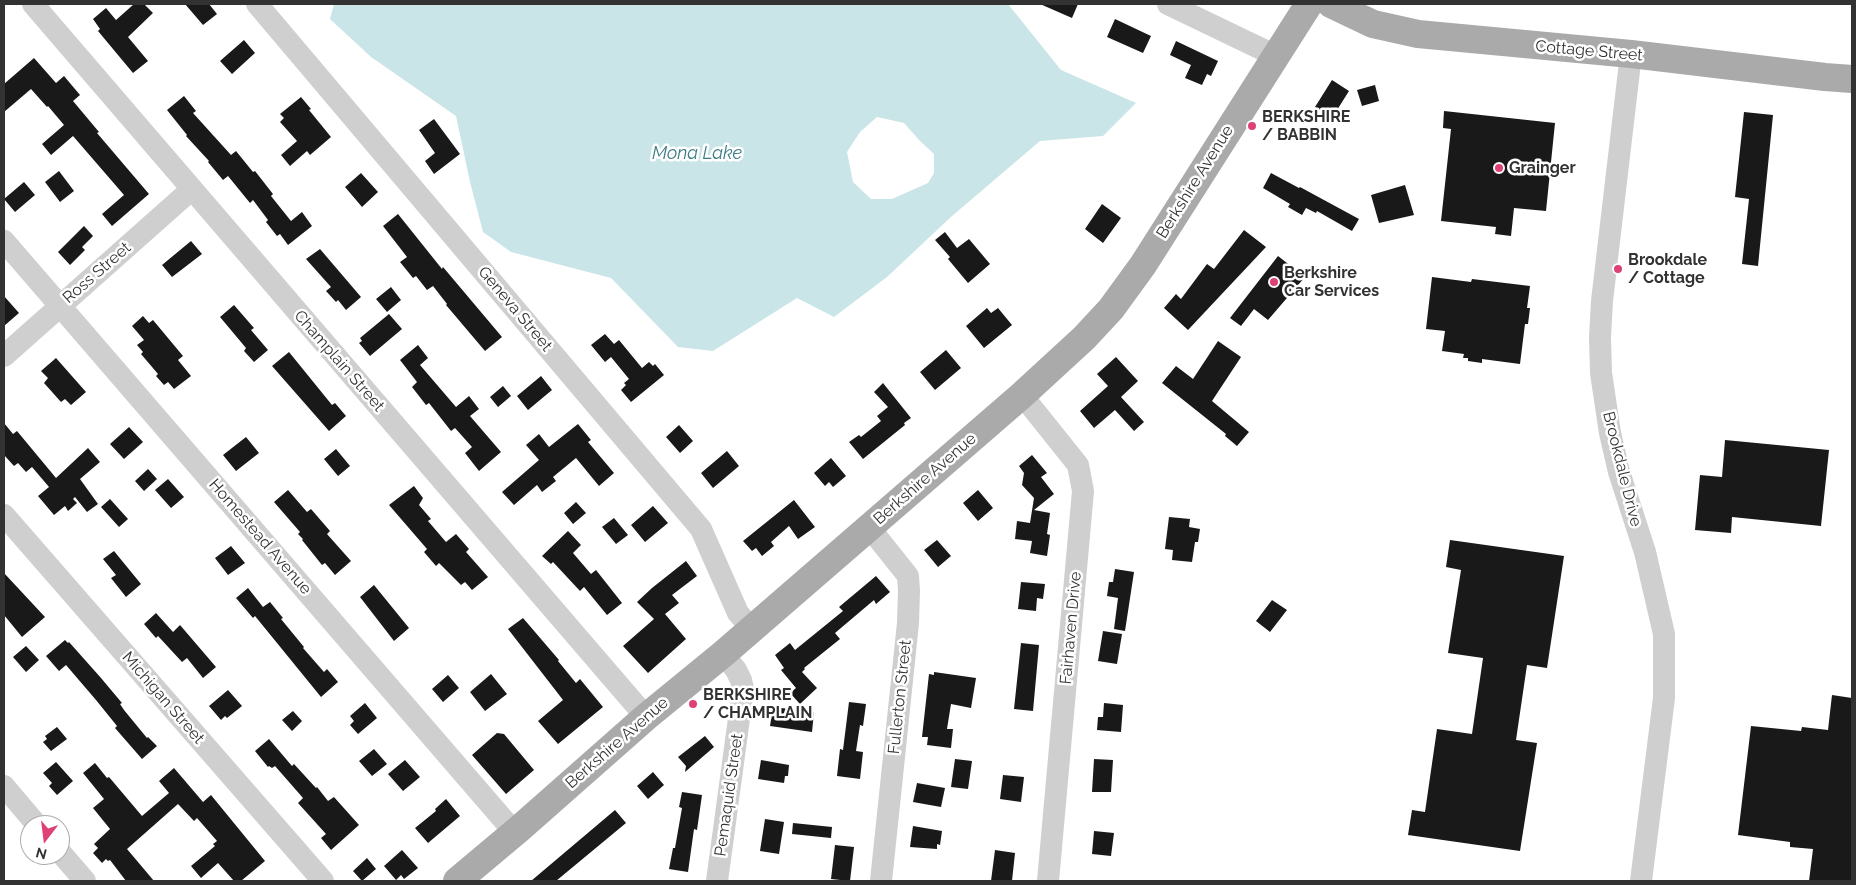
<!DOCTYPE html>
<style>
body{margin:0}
#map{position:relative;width:1856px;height:885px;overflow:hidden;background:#fff;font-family:Raleway,sans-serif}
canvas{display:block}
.frame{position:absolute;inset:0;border:5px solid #323232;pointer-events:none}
.north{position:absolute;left:20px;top:815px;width:50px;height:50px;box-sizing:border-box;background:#fff;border:1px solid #adadad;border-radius:50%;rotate:195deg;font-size:14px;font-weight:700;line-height:20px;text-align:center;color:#323232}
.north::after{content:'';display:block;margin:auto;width:18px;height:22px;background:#dd4176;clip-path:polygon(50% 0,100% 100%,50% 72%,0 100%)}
</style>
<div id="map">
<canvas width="1856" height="885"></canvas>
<div class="frame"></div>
<div class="north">N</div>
</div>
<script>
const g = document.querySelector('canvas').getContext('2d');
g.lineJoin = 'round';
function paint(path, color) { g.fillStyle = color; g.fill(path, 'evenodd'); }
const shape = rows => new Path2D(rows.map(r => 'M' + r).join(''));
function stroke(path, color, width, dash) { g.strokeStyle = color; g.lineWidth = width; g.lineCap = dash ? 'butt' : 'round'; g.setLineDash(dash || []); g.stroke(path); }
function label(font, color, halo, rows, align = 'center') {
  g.font = font + ' Raleway,sans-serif'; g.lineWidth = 5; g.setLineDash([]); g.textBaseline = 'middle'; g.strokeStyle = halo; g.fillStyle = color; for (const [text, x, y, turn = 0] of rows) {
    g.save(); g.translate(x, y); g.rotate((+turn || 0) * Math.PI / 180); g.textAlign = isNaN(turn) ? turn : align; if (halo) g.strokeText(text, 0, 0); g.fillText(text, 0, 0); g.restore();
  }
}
paint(shape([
 [334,4,1008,4,1061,70,1136,103,1103,136,1040,141,952,216,887,277,834,317,797,298,713,351,678,347,611,278,511,252,483,232,470,182,456,116,371,57,330,19],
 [877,117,904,123,920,141,934,154,934,173,928,183,892,199,871,199,853,182,847,152,860,132]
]), '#cae5e8');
paint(shape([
 [134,4,144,4,153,13,128,37,148,61,133,73,98,31,100,29,93,19,106,8,116,20],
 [185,4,209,4,217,14,203,25],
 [1040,4,1078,4,1072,18],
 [1115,19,1151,36,1143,53,1107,37],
 [244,40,255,53,232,74,220,61],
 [1176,41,1218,61,1211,76,1207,74,1202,85,1185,78,1191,65,1170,55],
 [34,58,56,83,64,76,80,95,73,101,99,132,97,133,149,194,112,226,102,214,124,195,73,136,51,155,42,144,64,125,48,106,47,107,31,89,4,112,4,84],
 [1332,80,1349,91,1332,118,1315,107],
 [1375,85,1379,101,1362,106,1357,90],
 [184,96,196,111,193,113,231,155,236,151,253,172,255,171,273,194,271,196,291,221,302,212,312,226,288,245,280,234,277,236,266,222,268,220,253,200,250,203,228,176,223,180,208,162,209,161,186,136,187,135,167,110],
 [301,97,311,109,309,110,331,137,310,155,307,151,290,166,281,155,297,141,280,122,284,118,280,114],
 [1444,111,1555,123,1546,211,1514,208,1511,236,1495,234,1496,227,1441,221,1451,129,1443,128],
 [1744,112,1773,115,1758,266,1742,264,1749,199,1735,197],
 [434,119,460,154,434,174,425,161,435,153,419,130],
 [59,171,74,191,60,202,45,182],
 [361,173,378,192,362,207,345,187],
 [1271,173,1299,188,1300,187,1359,219,1352,231,1317,211,1316,213,1306,208,1302,215,1288,207,1290,204,1263,188],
 [24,182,35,195,15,212,4,199],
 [1405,185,1414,215,1379,223,1371,195],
 [1102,204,1121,218,1103,243,1085,229],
 [398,214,442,269,443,267,502,337,485,351,446,305,447,304,433,286,427,290,416,276,413,278,400,262,407,257,383,226],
 [84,226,93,236,82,247,85,250,70,265,58,252],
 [1244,230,1266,247,1188,330,1164,308,1176,294,1181,299,1207,264,1214,269],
 [945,232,957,248,969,239,990,264,968,283,948,259,950,257,935,240],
 [191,241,202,254,172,277,162,265],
 [320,249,361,297,346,310,338,300,336,302,326,291,331,287,306,259],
 [1278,256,1305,277,1268,320,1254,309,1241,326,1230,318],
 [1432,277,1471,282,1472,279,1530,286,1527,308,1530,308,1528,324,1525,324,1520,364,1482,359,1482,363,1468,361,1468,358,1463,358,1464,354,1442,351,1445,331,1426,329],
 [391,287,401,300,387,312,376,299],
 [4,296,19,313,4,326],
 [234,305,254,328,251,330,268,350,254,362,244,351,246,348,220,317],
 [987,308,991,313,998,308,1012,325,984,348,966,326],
 [389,314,402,329,370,356,359,343,362,341,360,338],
 [143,316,149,323,153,320,183,356,178,360,191,376,174,389,168,382,164,385,156,376,158,374,141,354,143,352,137,345,144,340,132,326],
 [605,334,614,344,619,340,642,368,649,362,653,366,655,364,664,375,631,402,621,390,626,385,624,383,629,379,611,357,605,362,591,345],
 [1218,341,1241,357,1212,401,1249,432,1237,446,1225,436,1226,434,1162,383,1176,366,1193,379],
 [418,345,428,358,420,365,456,407,469,396,479,409,470,416,501,452,479,471,465,453,472,447,455,428,451,431,429,403,426,405,412,387,417,382,400,360],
 [946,350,961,368,935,390,920,372],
 [289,352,332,405,335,403,346,416,329,431,272,366],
 [1116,357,1138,381,1121,397,1144,422,1134,431,1115,410,1094,428,1080,411,1108,386,1097,374],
 [56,358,86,392,71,405,65,399,61,402,44,383,48,378,41,371],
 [541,376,552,390,528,410,517,396],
 [883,383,911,418,904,423,905,425,863,459,849,442,859,435,861,437,881,421,877,416,888,407,874,392],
 [503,386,511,396,498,407,490,397],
 [4,423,13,434,17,431,56,478,88,448,100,462,80,479,98,504,87,512,75,497,73,499,77,503,68,511,65,506,54,515,38,496,49,487,32,467,26,472,18,463,14,466,4,455],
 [578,424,591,440,588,442,614,473,599,486,576,458,553,477,556,481,542,492,537,485,514,505,502,492,539,460,526,445,539,434,549,447],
 [679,425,693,441,680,453,666,437],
 [129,427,143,442,124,459,110,444],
 [246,437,259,453,236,471,223,455],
 [1725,440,1829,450,1821,526,1732,517,1731,533,1695,530,1700,475,1722,477],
 [336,449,350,466,338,476,324,459],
 [727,451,739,466,713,488,701,473],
 [1032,455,1047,473,1041,477,1054,494,1034,510,1050,513,1047,534,1050,535,1047,556,1030,553,1032,541,1015,539,1017,521,1030,523,1034,498,1022,485,1024,473,1019,466],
 [831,458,846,476,833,487,829,482,825,486,814,473],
 [148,469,157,479,144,491,135,481],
 [168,479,184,497,171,508,155,490],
 [414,486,423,498,419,505,431,519,428,521,446,542,456,534,469,549,466,552,488,577,472,590,465,582,461,585,439,563,436,566,424,552,427,549,389,505],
 [288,490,307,512,311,509,330,531,327,534,351,561,335,575,325,563,322,565,302,540,303,539,298,534,300,532,274,502],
 [978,490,993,508,978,521,963,503],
 [110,499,128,519,119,527,101,507],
 [794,500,815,527,798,539,789,526,771,542,774,546,762,556,756,548,752,551,743,541],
 [576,502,586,513,573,524,564,513],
 [653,506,668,523,645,542,631,525],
 [1169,517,1190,519,1189,527,1200,529,1198,542,1195,542,1192,562,1172,560,1173,550,1165,549],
 [614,518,628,535,616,544,602,527],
 [568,531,581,545,573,553,591,574,596,570,622,603,607,615,584,587,580,591,553,562,551,564,542,556],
 [937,540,951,556,938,567,924,550],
 [1450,540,1564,556,1547,668,1527,665,1516,740,1537,743,1520,851,1408,835,1412,810,1425,812,1437,729,1472,734,1483,658,1448,653,1461,570,1446,567],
 [231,546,245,563,228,575,215,558],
 [114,551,141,584,126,597,111,578,116,575,103,559],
 [686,561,697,576,672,595,679,603,665,614,686,639,648,673,623,646,654,619,637,602,652,588],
 [1115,569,1134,572,1125,631,1114,629,1118,598,1107,596,1109,582,1113,582],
 [4,573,45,617,22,637,4,615],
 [876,576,890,592,876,604,874,600,835,633,840,639,804,668,805,669,802,672,817,688,800,704,790,693,796,688,781,670,784,668,775,655,790,643,795,650,843,611,839,607],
 [1021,582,1045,584,1043,599,1037,598,1036,611,1018,609],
 [374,585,409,628,394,641,360,597],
 [248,588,263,607,270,602,283,618,281,619,304,647,303,648,324,672,327,669,338,682,321,697,255,616,253,618,236,598],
 [1272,600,1287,610,1270,632,1256,621],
 [156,613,173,632,180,625,216,667,203,678,187,658,182,662,158,636,156,638,144,624],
 [523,618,559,660,558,661,576,683,580,679,603,707,558,744,538,721,563,700,508,629],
 [1103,631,1122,634,1117,664,1098,661],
 [65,640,68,643,69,642,101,678,122,703,120,704,124,710,147,738,148,737,157,746,142,759,115,728,117,726,96,700,66,665,59,671,46,656],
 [1021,643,1039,645,1033,711,1014,709],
 [26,646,39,660,26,672,13,657],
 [934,672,976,678,971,708,951,704,947,729,953,729,951,748,927,745,928,737,922,737,929,674,934,675],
 [491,674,507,694,485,711,470,692],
 [448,675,459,688,443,702,432,689],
 [228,690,242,706,227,718,225,716,221,720,209,706],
 [1832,695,1852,698,1852,881,1809,881,1813,849,1790,847,1790,842,1738,835,1751,726,1801,731,1802,727,1828,730],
 [849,702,866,704,863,726,860,725,856,751,863,752,860,779,837,776,840,749,843,750],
 [365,703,377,718,358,734,350,725,354,721,350,716],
 [1104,703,1123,705,1121,732,1097,730,1098,717,1103,717],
 [773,707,814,712,812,732,770,726],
 [293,711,302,721,292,731,282,720],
 [57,727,67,739,51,751,43,742,47,739,45,736],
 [497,733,504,734,534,770,506,794,472,755],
 [705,736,714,747,685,772,686,766,678,757],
 [269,739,292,766,294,764,316,788,317,787,328,801,334,797,359,825,331,850,321,838,326,834,298,803,303,798,275,766,272,768,269,766,268,767,255,751],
 [374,749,387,764,372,776,359,761],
 [955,759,972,761,968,789,951,787],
 [1094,759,1113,760,1111,792,1092,792],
 [405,760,420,777,403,791,388,774],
 [761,760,789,765,788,776,785,776,784,783,758,779],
 [56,762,73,781,57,795,49,786,52,783,43,773],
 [95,763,107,778,109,777,142,816,169,793,159,781,174,768,203,802,211,795,265,861,241,881,234,881,218,863,201,878,191,866,215,846,213,844,217,841,197,818,194,821,178,804,127,849,154,881,126,881,110,860,108,861,106,859,102,863,93,853,98,848,94,844,110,829,93,808,104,799,83,773],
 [653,772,664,785,648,799,637,786],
 [1003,775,1024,777,1021,802,1000,799],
 [917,783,945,788,941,807,913,802],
 [682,792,702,795,697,830,694,829,688,872,669,869,673,848,675,848,682,808,679,807],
 [446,799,460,816,428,843,415,828,436,811,435,809],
 [615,810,626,823,556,881,531,881],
 [765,819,784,822,779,854,760,851],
 [793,823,832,827,831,838,792,834],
 [913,826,942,831,940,845,937,844,937,849,910,847],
 [1094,831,1114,833,1111,856,1092,854],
 [835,845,854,847,850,881,831,879],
 [402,850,418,868,404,879,401,875,396,880,384,866],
 [995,850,1015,853,1012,881,991,881],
 [367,858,376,869,362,881,353,871]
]), '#191919');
stroke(shape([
 [33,4,646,717],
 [257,4,701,529,738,613,752,629],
 [1168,4,1276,56],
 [1631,54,1602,301,1600,337,1601,373,1610,433,1619,472,1645,552,1664,634,1664,698,1641,881],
 [4,241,515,833],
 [4,356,192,189],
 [1022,395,1078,465,1083,491,1048,881],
 [4,515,323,881],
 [869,527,908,576,909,591,908,623,881,881],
 [4,786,37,825],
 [60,852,85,881],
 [717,881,743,689,741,680,736,670,723,654]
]), '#cfcfcf', 22);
stroke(shape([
 [1331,4,1373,24,1418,34,1631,54,1825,77,1852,79],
 [457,881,519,829,646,717,723,654,1022,395,1084,338,1111,309,1143,265,1309,4]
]), '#aaa', 28);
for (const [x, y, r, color] of [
 [1252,126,5,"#dd4176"],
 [1499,168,5,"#dd4176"],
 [1618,269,5,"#dd4176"],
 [1274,282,5,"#dd4176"],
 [693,704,5,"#dd4176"]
]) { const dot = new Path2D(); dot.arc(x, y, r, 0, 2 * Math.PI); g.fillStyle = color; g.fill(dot); stroke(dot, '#fff', 2); }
label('16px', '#323232', '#fff', [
 ["Cottage Street",1589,51,5],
 ["Berkshire Avenue",1195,182,-58],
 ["Ross Street",97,273,-41],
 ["Geneva Street",515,309,50],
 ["Champlain Street",339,361,49],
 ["Brookdale Drive",1622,469,76],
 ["Berkshire Avenue",925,479,-41],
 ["Homestead Avenue",260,537,49],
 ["Fairhaven Drive",1071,628,-85],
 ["Fullerton Street",900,697,-84],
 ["Michigan Street",163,698,49],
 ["Berkshire Avenue",617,743,-41],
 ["Pemaquid Street",729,795,-82]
]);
label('bold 16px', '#323232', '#fff', [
 ["BERKSHIRE",1262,117],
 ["/ BABBIN",1262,135],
 ["Grainger",1509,168],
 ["Brookdale",1628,260],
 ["/ Cottage",1628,278],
 ["Berkshire",1284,273],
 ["Car Services",1284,291],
 ["BERKSHIRE",703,695],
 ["/ CHAMPLAIN",703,713]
], 'left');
label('italic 18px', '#3e7c85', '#fff', [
 ["Mona Lake",697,154]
]);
</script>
